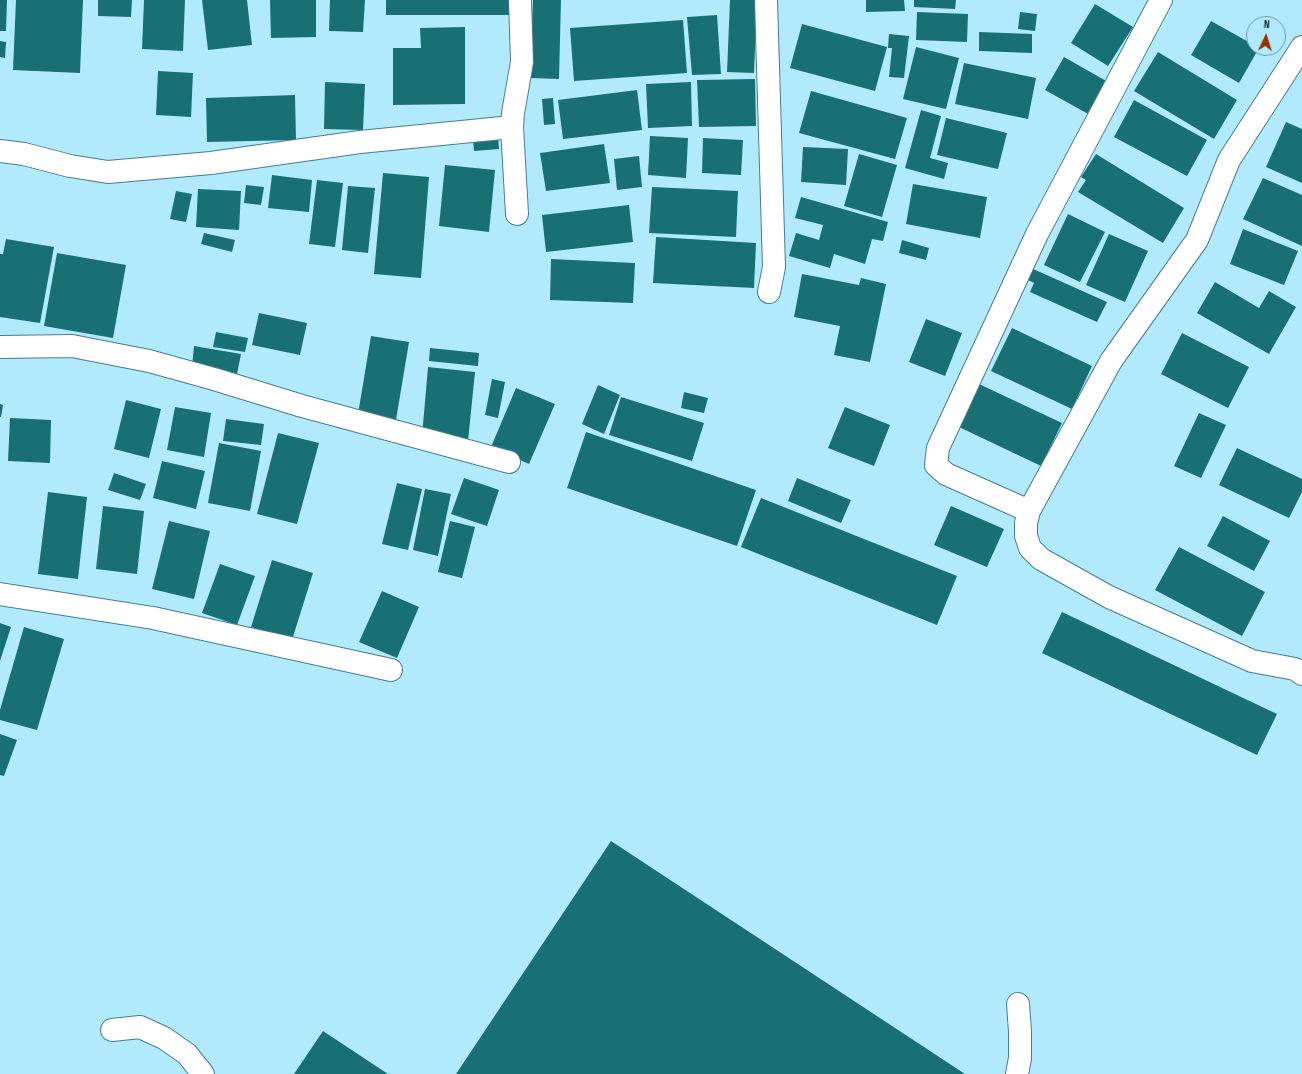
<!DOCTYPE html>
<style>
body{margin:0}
#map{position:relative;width:1302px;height:1074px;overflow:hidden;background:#b2eafd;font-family:"Sofia Sans Condensed",sans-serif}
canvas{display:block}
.north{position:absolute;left:1246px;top:16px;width:40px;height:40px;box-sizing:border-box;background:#b2eafd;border:1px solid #6d97a5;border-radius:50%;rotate:4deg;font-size:11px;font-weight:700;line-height:16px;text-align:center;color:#051b21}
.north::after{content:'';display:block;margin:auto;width:14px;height:18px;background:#963200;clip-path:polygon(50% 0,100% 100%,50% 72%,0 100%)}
</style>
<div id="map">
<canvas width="1302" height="1074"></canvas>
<div class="north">N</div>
</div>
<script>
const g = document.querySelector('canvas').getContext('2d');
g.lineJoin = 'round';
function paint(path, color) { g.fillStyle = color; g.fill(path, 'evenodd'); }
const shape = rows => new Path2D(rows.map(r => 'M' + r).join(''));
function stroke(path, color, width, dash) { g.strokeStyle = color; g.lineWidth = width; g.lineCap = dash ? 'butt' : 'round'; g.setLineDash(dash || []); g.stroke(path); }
paint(shape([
 [0,0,7,0,6,31,0,31],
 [16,0,83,0,80,73,13,70],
 [98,0,132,0,131,17,98,16],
 [144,0,185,0,183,51,142,49],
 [202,0,247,0,252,45,208,50],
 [270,0,316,0,316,37,271,38],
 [330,0,365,0,363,32,329,31],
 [386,0,511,0,511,15,386,15],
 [533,0,561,0,559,79,530,78],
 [730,0,757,0,754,73,727,72],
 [866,0,904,0,905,11,866,12],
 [914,0,956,0,955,9,914,7],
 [1095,4,1133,27,1108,66,1071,43],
 [917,12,968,14,967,42,916,40],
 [1020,12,1037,14,1035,31,1018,29],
 [717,15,721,74,692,75,687,17],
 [683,20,687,73,574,81,570,28],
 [1211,21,1254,45,1254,48,1259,48,1239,83,1191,55],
 [802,24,887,47,875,91,790,68],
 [465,27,465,104,393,105,393,48,421,48,420,28],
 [979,32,1032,34,1032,53,979,51],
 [889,34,909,36,904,78,889,77,892,48,888,48],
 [0,41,6,42,5,58,0,57],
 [916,47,959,58,946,109,903,99],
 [1158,52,1237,100,1214,139,1134,91],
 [1064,57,1108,82,1090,115,1045,90],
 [964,63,1036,78,1028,119,955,104],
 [158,71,193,73,191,117,156,115],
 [755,79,756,126,699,127,697,80],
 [325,82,365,84,363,130,324,129],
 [691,82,692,126,648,128,646,84],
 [637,90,642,130,563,139,558,100],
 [811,91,907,118,895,159,799,133],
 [295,95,296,140,207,142,206,98],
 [553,98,555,124,544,125,542,99],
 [1134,100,1207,140,1187,176,1114,137],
 [921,110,941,116,930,158,948,163,944,179,905,168],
 [946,118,1007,133,998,169,937,155],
 [1286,122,1302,129,1302,183,1266,167],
 [650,136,688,138,686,178,648,175],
 [498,137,499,149,474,151,473,139],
 [703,138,743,140,741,175,702,173],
 [604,144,610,183,546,191,540,153],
 [803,147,848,149,846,185,801,182],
 [859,154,897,165,882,217,844,206],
 [1096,154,1184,208,1163,243,1078,192,1086,180,1081,177],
 [639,156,642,187,617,190,614,159],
 [445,165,495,170,489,232,439,226],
 [383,173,429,177,421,278,374,274],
 [272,175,312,180,309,212,268,208],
 [1263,178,1302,195,1302,246,1243,219],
 [317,180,343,183,335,247,309,244],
 [913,184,987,197,980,238,906,224],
 [246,185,264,187,261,205,244,203],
 [348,186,375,188,368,253,342,250],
 [652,187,738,191,736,237,649,233],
 [198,189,241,191,239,230,196,227],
 [176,191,192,194,186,222,170,219],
 [801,197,888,222,883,241,872,239,865,264,834,254,830,268,789,256,796,233,819,240,823,225,795,218],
 [629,205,633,242,546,252,542,215],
 [1068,214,1105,232,1080,282,1044,265],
 [1243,229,1298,251,1284,285,1230,264],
 [204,233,235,240,232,252,201,244],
 [1109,234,1148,251,1125,302,1086,285],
 [656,237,756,243,754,288,653,283],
 [6,239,54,247,40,323,0,317,0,254,3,254],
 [902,240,929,248,926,260,899,253],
 [57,253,126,265,113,338,44,326],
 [551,259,635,263,633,303,550,300],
 [1031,268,1107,302,1097,322,1030,292,1034,283,1026,279],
 [802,274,859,285,861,278,886,284,870,362,834,355,840,326,794,317],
 [1215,282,1259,308,1269,291,1296,307,1269,354,1197,313],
 [259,313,307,323,300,355,252,345],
 [926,319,962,333,945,376,909,362],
 [1012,328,1092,366,1072,409,991,371],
 [216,332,248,338,245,352,213,347],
 [1182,333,1249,367,1228,408,1161,374],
 [371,336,409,342,396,420,358,414],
 [194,346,241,354,237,374,192,367],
 [430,348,479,353,478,366,429,361],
 [428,367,475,372,468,441,422,436],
 [492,379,505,382,498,418,485,415],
 [979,384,1062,423,1041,466,959,427],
 [598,385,620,395,604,434,582,424],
 [516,388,555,404,529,464,491,447],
 [684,392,708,398,704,413,681,408],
 [621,397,704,423,692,461,609,435],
 [126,400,161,409,149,458,114,449],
 [0,404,3,405,1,417,0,417],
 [175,407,211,413,204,457,167,450],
 [845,407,890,425,874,466,828,448],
 [1199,413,1226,425,1201,478,1174,466],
 [10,418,51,420,50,463,8,461],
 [226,419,264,424,261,445,223,441],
 [586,432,756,490,737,546,567,488],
 [278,433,319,443,297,524,257,514],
 [219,443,261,451,250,511,208,503],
 [1237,448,1302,479,1302,492,1289,518,1219,485],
 [162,461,205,471,196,509,153,498],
 [114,473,146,484,140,500,108,490],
 [464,478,499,490,487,526,451,514],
 [797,478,851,500,841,523,788,501],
 [397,483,422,489,408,550,382,544],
 [425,489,451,494,438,556,413,550],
 [48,492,87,497,78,579,38,574],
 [761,498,957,576,937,625,741,547],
 [103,506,144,511,137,574,96,569],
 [951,506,1004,529,987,567,934,545],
 [1223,516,1270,541,1254,571,1207,546],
 [169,521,210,531,194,599,152,589],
 [450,521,475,527,462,578,438,572],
 [1179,547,1265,592,1242,636,1155,590],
 [272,560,313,573,292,640,251,627],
 [220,564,255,576,237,625,202,613],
 [382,591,419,607,397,658,359,642],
 [1062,612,1277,714,1257,755,1042,653],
 [0,623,11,627,0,661],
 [24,627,64,639,37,730,0,720,0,710],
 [0,734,17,740,4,776,0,775],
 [611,841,965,1074,456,1074],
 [323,1031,388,1074,294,1074]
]), '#186f74');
const minor = shape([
 [766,0,774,267,769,292],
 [1302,47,1229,160,1197,240,1111,361,1029,511,1026,523,1026,536,1030,548,1041,559,1109,597,1252,661,1295,669,1302,674],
 [512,127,517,214],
 [0,151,24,154,70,166,108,172,211,163,360,142,512,127,513,113,522,62,520,0],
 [0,347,72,346,149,361,214,379,302,406,509,462],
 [1029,511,946,474,936,465,938,448,1037,234,1161,0],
 [0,594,153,618,391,670],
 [112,1030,140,1027,164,1038,187,1054,203,1074],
 [1017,1074,1020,1058,1020,1032,1018,1004]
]);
stroke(minor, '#477c8d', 24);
stroke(minor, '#fff', 22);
</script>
